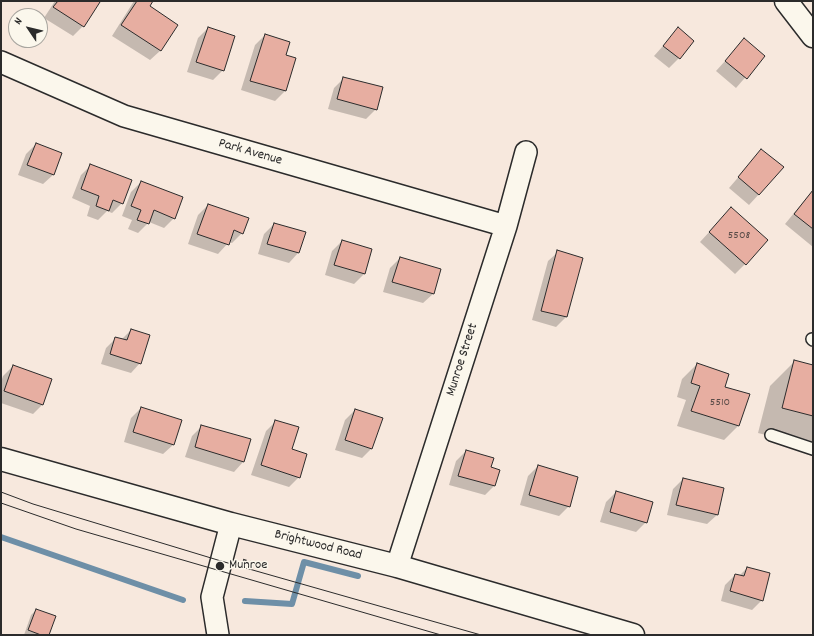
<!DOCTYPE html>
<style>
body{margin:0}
#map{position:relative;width:814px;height:636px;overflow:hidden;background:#f7e8dd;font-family:Dekko,sans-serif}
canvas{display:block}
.frame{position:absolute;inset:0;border:2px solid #2b2b2b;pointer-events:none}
.north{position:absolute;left:8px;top:8px;width:40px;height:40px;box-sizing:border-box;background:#fbf7ec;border:1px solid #a8a59f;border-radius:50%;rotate:305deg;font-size:11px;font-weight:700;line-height:16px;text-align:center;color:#2b2b2b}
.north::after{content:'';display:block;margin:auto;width:14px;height:18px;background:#2b2b2b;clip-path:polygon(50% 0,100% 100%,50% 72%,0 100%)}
</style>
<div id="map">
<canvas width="814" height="636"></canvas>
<div class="frame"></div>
<div class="north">N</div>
</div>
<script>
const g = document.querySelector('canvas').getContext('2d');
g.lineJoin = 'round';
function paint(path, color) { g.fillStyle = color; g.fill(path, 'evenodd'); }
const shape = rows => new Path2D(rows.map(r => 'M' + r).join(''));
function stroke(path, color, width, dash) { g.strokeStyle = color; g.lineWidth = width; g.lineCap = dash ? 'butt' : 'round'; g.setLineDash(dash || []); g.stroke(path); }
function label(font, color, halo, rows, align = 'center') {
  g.font = font + ' Dekko,sans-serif'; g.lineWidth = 3; g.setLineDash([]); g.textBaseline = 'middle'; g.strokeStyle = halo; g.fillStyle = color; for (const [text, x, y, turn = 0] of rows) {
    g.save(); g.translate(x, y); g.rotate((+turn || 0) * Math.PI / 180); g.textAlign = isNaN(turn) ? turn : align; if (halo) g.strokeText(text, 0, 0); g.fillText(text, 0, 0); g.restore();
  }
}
paint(shape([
 [55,1,96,1,99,3,83,26,73,36,44,18],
 [134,1,152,1,149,7,177,25,160,51,150,60,112,36],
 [208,28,223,70,213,80,187,72,198,38],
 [678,29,679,58,669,68,654,56],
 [265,35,285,55,295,59,285,91,275,101,241,90,255,45],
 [744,40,764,56,736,88,716,71],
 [344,78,376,109,366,119,328,109,334,88],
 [36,144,53,175,43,184,18,175,26,154],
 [761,151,783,168,749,205,729,188],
 [91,165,122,203,112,213,107,211,98,220,87,216,90,206,72,198,81,175],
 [141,182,174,218,164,228,149,222,138,233,128,229,132,220,122,216,131,192],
 [813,190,813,247,785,224],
 [208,205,242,233,232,243,229,242,218,254,188,244,198,215],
 [722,218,745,264,735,274,700,242],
 [274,224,304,233,298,253,289,263,258,254,264,234],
 [342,241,371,250,364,274,354,284,325,275,332,251],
 [558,252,582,258,566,317,556,327,532,320,548,261],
 [400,258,433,294,423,303,383,292,390,268],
 [131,330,140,363,131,373,101,364,106,348,116,338,121,340],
 [795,361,813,366,813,447,758,433,770,386],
 [697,364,724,387,738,426,724,440,677,426,686,400,677,397,682,379],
 [13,366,43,404,33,414,1,403,1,382,3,376],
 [141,408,173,445,163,454,124,442,131,418],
 [355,410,372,448,362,458,335,450,345,420],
 [276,421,290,450,299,477,289,487,251,475,266,431],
 [202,426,250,440,243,462,234,472,185,457,192,436],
 [466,451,490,468,494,486,485,495,449,485,456,461],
 [538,466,569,506,559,516,520,505,528,476],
 [683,479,717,515,707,524,667,515,673,489],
 [616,492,646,522,636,532,600,522,606,502],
 [747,568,762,600,752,610,721,601,725,585,735,575,739,576],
 [36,610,48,635,24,635,31,615]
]), '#0003');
stroke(shape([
 [1,537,183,600],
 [245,601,292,604,304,562,358,576]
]), '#6e8fa7', 6);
const building = shape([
 [58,1,98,1,100,2,84,27,53,7,58,1],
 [137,1,153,1,150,6,178,25,161,51,121,25,137,1],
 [208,27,235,36,224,71,196,62,208,27],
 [678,27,694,41,680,59,663,46,678,27],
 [265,34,290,42,286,55,296,58,286,91,250,81,265,34],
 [744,38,765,56,747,79,725,61,744,38],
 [343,77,383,87,377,110,337,99,343,77],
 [36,143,62,153,54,175,27,165,36,143],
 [761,149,784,167,759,195,738,177,761,149],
 [90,164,132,180,123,204,113,200,109,211,96,206,99,196,81,189,90,164],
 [141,181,183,197,175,219,154,210,149,224,137,220,141,210,131,206,141,181],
 [813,190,813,229,794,214,813,190],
 [208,204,249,218,243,234,234,230,229,245,197,234,208,204],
 [731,207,768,240,746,265,709,232,731,207],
 [274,223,306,232,299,253,267,244,274,223],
 [342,240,372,249,365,274,334,265,342,240],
 [557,250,583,258,567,317,541,311,557,250],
 [400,257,441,269,434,294,392,282,400,257],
 [131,329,150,335,141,364,110,354,115,337,127,340,131,329],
 [794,360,813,365,813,416,782,408,794,360],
 [697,363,729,374,725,387,750,394,739,426,691,411,700,386,691,383,697,363],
 [13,365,52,379,43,405,4,391,13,365],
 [141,407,182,420,174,445,133,432,141,407],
 [355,409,383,418,372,449,345,440,355,409],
 [275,420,299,427,292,449,307,454,300,478,261,465,275,420],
 [201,425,251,439,244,462,195,447,201,425],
 [466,450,494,458,491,467,500,470,495,486,458,476,466,450],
 [538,465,578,477,570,507,529,495,538,465],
 [683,478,724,488,718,515,676,505,683,478],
 [616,491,653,502,647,523,610,512,616,491],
 [747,567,770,573,763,601,730,591,735,574,744,576,747,567],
 [36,609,56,616,49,635,41,635,28,630,36,609]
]);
paint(building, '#e7aea1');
stroke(building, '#2b2b2b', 1);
const lane = shape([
 [812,339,813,340],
 [771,435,813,449]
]);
const street = shape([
 [1,62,124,116,506,226],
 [397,566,506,226,526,152],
 [218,635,212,597,231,524]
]);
const secondary = shape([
 [1,459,231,524,397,566,633,635]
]);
const primary = shape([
 [786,1,813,36]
]);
stroke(lane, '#2b2b2b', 14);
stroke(street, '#2b2b2b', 24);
stroke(secondary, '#2b2b2b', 25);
stroke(primary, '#2b2b2b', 25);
stroke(shape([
 [243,560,250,562]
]), '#2b2b2b', 2.5, [4, 3]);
stroke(lane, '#fbf7ec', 11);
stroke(street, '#fbf7ec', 21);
stroke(secondary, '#fbf7ec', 22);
stroke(primary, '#fbf7ec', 22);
stroke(shape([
 [1,492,33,504,221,561,481,635],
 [1,503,76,529,441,635]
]), '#2b2b2b', 1);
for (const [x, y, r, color] of [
 [220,566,5,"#2b2b2b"]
]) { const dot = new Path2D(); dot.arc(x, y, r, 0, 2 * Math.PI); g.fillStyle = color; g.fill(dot); stroke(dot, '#fbf7ec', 1.5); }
label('12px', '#5a4c48', null, [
 ["5508",739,236],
 ["5510",720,403]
]);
label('14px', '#2b2b2b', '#fbf7ec', [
 ["Park Avenue",250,153,16],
 ["Munroe Street",463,360,-72],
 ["Brightwood Road",318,546,14]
]);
label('14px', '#2b2b2b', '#fbf7ec', [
 ["Munroe",229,566]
], 'left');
</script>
